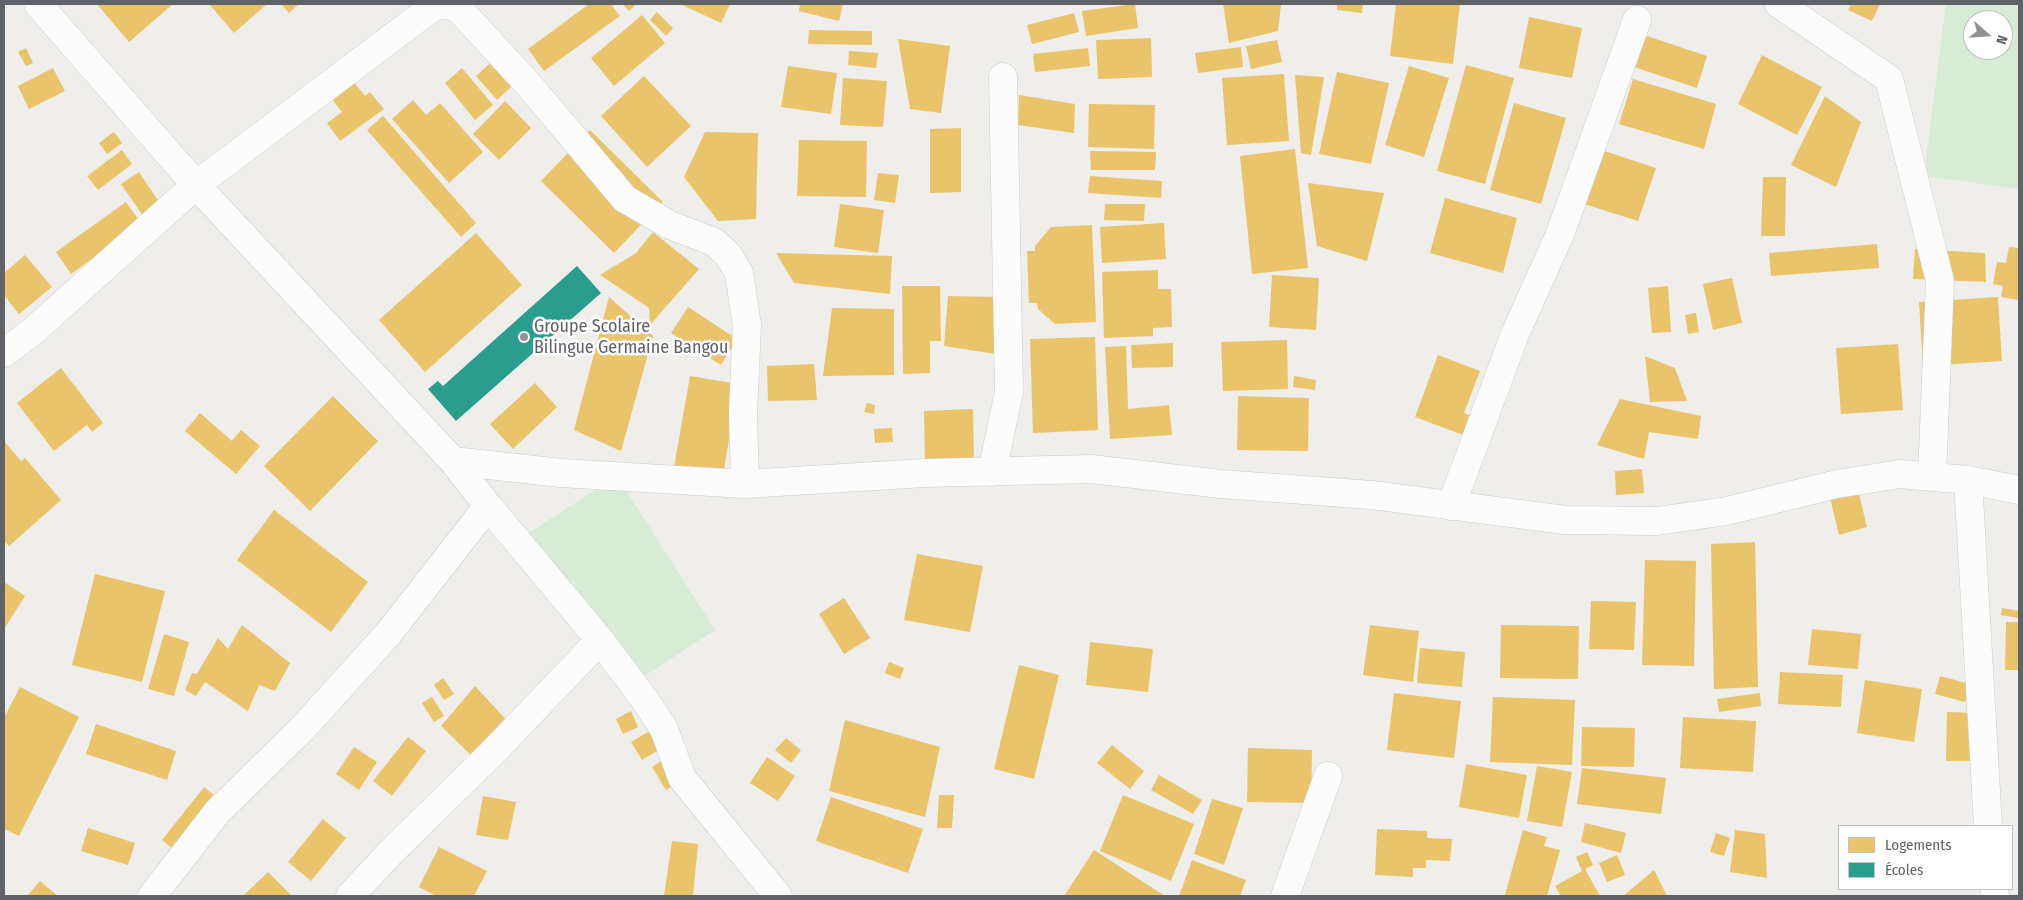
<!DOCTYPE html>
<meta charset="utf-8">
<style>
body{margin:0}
#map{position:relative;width:2023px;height:900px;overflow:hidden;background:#efeeea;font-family:"Fira Sans Condensed",sans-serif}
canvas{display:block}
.frame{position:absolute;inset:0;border:5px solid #5f6368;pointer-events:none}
.legend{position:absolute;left:1838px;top:825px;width:175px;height:65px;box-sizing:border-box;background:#fff;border:1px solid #bfc1c3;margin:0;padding:6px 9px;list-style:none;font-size:15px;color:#5f6368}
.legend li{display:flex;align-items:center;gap:10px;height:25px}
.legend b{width:25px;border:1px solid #bfc1c3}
.north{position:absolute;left:1963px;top:10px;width:50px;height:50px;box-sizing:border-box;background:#fff;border:1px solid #bfc1c3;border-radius:50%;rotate:109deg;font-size:14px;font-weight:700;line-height:20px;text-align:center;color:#5f6368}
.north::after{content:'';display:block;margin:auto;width:18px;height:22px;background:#919496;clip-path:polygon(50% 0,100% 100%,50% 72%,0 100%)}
</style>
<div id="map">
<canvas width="2023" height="900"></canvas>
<div class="frame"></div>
<ul class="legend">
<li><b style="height:14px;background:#e9c46a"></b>Logements</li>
<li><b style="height:14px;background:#2a9d8f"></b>Écoles</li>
</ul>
<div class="north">N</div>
</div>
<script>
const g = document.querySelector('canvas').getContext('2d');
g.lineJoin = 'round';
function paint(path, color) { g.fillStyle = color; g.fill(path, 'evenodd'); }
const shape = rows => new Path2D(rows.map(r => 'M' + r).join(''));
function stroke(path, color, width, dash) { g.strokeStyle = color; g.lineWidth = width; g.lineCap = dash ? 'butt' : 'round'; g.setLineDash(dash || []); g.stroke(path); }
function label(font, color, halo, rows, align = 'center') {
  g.font = font + ' "Fira Sans Condensed",sans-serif'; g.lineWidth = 5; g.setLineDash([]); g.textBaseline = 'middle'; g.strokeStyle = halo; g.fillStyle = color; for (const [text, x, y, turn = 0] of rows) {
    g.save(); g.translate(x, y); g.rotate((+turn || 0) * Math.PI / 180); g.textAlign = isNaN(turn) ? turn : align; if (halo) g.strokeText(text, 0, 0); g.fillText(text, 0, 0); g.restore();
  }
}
paint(shape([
 [1946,4,2019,4,2019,189,1924,176],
 [1973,20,2003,20,2003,50,1973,50],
 [617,476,715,630,620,692,521,538]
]), '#d8ebd6');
paint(shape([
 [97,4,173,4,129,42],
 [209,4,267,4,234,33],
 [281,4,299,4,289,13],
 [589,4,611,4,620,16,544,71,528,49],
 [622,4,636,4,629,11],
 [680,4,730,4,721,23],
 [800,4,843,4,839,21,799,11],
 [1135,4,1138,28,1086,36,1082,11],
 [1223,4,1281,4,1278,31,1229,43],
 [1337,4,1363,4,1362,13,1337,10],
 [1396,4,1460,4,1453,64,1390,56],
 [1851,4,1880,4,1872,21,1848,10],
 [657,12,673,28,666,36,650,20],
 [1074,13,1079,32,1032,44,1027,25],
 [642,15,665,43,614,86,591,58],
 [1529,17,1582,28,1572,78,1519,68],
 [809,30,872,31,872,45,808,44],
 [1635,32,1707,56,1697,88,1625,64],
 [1151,38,1152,77,1098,79,1096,40],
 [898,39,950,46,941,113,910,109],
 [1277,40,1282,62,1251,69,1246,46],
 [1241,47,1243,67,1198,73,1195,53],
 [26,48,33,63,26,66,18,52],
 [1088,48,1090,66,1035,72,1033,54],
 [849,51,878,53,876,68,848,65],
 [500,54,521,78,497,100,476,76],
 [1762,55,1822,87,1797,135,1738,104],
 [1466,65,1514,78,1485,184,1437,171],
 [788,66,837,73,831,114,781,107],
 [1409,66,1449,78,1424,157,1385,145],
 [53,68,65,91,29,109,18,86],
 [462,68,493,105,475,120,445,83],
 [1337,72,1389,83,1371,164,1319,154],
 [1284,74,1289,141,1227,145,1222,78],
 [1295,75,1324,77,1311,155,1301,153],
 [644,76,691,126,647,167,601,116],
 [843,78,887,81,883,127,840,125],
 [1633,79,1716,104,1704,149,1619,124],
 [353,81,365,96,370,92,384,109,340,141,327,123,342,112,331,98],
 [1019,95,1075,104,1074,133,1018,125],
 [1825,96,1861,122,1836,187,1791,165],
 [413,100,426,115,440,103,483,152,449,183,392,119],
 [505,101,531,128,499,160,473,134],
 [1514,103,1566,118,1541,204,1490,190],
 [1089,104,1155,105,1154,149,1088,147],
 [383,116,476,223,461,237,367,130],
 [961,128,961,192,930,193,930,129],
 [590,130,663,202,614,253,541,181],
 [114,132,122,143,107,154,99,143],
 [705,132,758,133,756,219,718,221,684,177],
 [799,140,867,141,866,197,797,196],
 [1583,144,1656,168,1638,221,1565,198],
 [1295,149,1308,268,1252,274,1240,156],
 [122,150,132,164,98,190,87,176],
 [1090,151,1156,152,1155,170,1091,170],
 [139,172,165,211,148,223,121,184],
 [878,173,899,175,895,203,874,200],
 [1090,176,1162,181,1161,198,1088,193],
 [1763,177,1786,177,1785,236,1761,236],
 [1308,183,1384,193,1367,261,1317,246],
 [1445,198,1517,218,1503,273,1430,253],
 [126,202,141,223,71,274,56,252],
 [840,204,884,210,878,253,834,247],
 [1105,204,1145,204,1144,221,1104,220],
 [1164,223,1166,259,1102,263,1100,227],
 [1092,225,1096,322,1055,324,1038,309,1037,303,1029,303,1027,251,1035,251,1035,246,1051,227],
 [653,232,699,269,650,325,649,308,600,275,636,253],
 [476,233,522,285,425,372,379,320],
 [1877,244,1879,268,1771,276,1769,253],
 [2009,247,2019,248,2019,300,2001,297,2003,286,1993,284,1997,262,2006,263],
 [1915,249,1985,253,1986,282,1913,279],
 [776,253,892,256,890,294,794,283],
 [25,255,52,287,19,314,4,295,4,273],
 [1158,270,1158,289,1171,289,1172,327,1153,328,1153,336,1104,338,1102,272],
 [1272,275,1319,278,1316,330,1269,327],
 [1732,278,1742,323,1713,330,1703,284],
 [902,286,940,286,941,341,930,341,930,373,903,374],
 [1668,286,1671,332,1652,333,1648,288],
 [948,296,997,297,996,354,944,346],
 [609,297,653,336,621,451,574,430],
 [1998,297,2002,361,1923,366,1919,302],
 [688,307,737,339,721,365,671,333],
 [832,308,894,309,894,375,823,376],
 [1696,313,1699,332,1688,334,1685,315],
 [1095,337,1098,430,1033,433,1030,339],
 [1287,340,1288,389,1223,391,1221,342],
 [1173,343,1173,367,1132,368,1131,345],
 [1898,344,1903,410,1841,414,1836,348],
 [1126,346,1128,409,1169,405,1172,435,1110,439,1105,347],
 [1438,355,1480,371,1464,413,1481,420,1474,439,1415,417],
 [1645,356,1675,368,1687,401,1650,402],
 [814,364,817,400,768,401,767,366],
 [61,368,103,423,92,432,87,425,54,451,17,403],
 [690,376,738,384,723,476,674,467],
 [1294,376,1316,380,1315,390,1293,387],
 [535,383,557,407,513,449,490,424],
 [333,396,378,441,310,511,264,466],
 [1238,396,1309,398,1308,451,1237,450],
 [1620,399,1701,416,1698,439,1649,432,1644,459,1597,445],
 [867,403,875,405,874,414,864,412],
 [973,409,974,463,925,464,924,411],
 [200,413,232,441,241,430,260,446,236,474,185,431],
 [892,428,893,442,875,443,874,429],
 [4,441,21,461,25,458,61,500,9,546,4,541],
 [1642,469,1644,493,1616,495,1615,471],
 [1857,486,1867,527,1839,535,1829,493],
 [274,510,368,582,331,632,237,560],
 [1755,542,1758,687,1714,689,1711,544],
 [917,554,983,566,970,632,904,620],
 [1645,560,1696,561,1694,666,1642,665],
 [95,574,165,591,142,682,72,665],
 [4,582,25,596,4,629],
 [844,598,870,638,844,654,819,614],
 [1591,601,1636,602,1634,650,1589,649],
 [2002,608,2019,611,2018,618,2001,615],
 [2006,622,2019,622,2019,670,2005,670],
 [242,625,290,663,275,691,259,685,248,711,205,682,196,696,185,690,192,673,197,674,218,638,228,649],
 [1370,625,1419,631,1413,682,1363,675],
 [1501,625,1579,626,1578,679,1500,678],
 [1812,629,1861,634,1858,669,1808,665],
 [164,634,189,642,174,696,148,689],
 [1090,642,1153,649,1148,692,1086,685],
 [1420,648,1465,652,1462,687,1417,683],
 [889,662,904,668,900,679,885,673],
 [1019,665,1059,675,1034,779,994,769],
 [1780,672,1843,675,1841,707,1778,704],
 [1940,676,1970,684,1965,702,1935,694],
 [443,678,454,694,444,700,434,685],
 [1865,680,1922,689,1914,742,1857,733],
 [475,686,511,725,474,758,441,726],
 [20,687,79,717,19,836,4,829,4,718],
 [1394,693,1461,701,1454,758,1387,750],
 [1760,693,1761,706,1719,712,1717,699],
 [432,697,444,716,434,722,422,703],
 [1493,697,1575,700,1572,765,1490,762],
 [631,711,638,727,623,734,616,719],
 [1947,712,1978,713,1978,761,1946,761],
 [1683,717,1756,721,1753,772,1680,768],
 [845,720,940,747,925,817,829,791],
 [96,724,176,751,167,780,86,754],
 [1582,727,1635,728,1634,767,1581,766],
 [651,730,662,748,642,760,631,742],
 [408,737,426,751,392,796,373,781],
 [786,738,801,750,791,763,775,750],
 [1112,745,1144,771,1130,789,1097,763],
 [354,747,377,762,359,790,336,774],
 [1248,748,1312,750,1311,803,1247,802],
 [767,757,795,776,778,801,750,783],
 [666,758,681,781,666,790,652,767],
 [1466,764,1527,775,1519,818,1459,807],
 [1537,766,1572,772,1562,827,1527,821],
 [1582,768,1666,778,1661,814,1577,804],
 [1159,775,1202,800,1193,814,1151,790],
 [204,787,227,806,185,859,162,840],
 [939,795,954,795,952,828,937,828],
 [1123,795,1194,824,1171,881,1100,851],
 [483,796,516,802,508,840,476,835],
 [831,797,923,829,908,873,816,841],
 [1212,799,1243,808,1224,865,1194,854],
 [323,819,346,838,311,881,288,862],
 [1585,823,1626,833,1621,853,1581,842],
 [88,828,135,843,128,865,81,851],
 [1377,829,1427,831,1427,838,1452,839,1450,861,1426,860,1426,868,1413,868,1413,877,1375,875],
 [1523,830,1547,837,1544,846,1560,850,1547,896,1505,895],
 [1735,830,1765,834,1767,878,1730,872],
 [1716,833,1730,838,1724,856,1710,852],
 [672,841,698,844,693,896,664,896],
 [439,847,487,871,474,896,436,896,419,887],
 [1094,850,1165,896,1064,896],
 [1587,852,1593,865,1585,869,1600,896,1561,896,1555,886,1582,871,1576,857],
 [1617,855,1625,875,1607,882,1599,863],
 [1192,860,1246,880,1240,896,1179,896],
 [1654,870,1667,896,1623,896],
 [268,872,292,896,243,896],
 [40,881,58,896,27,896]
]), '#e9c46a');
paint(shape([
 [577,266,601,293,456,421,428,389,438,381,443,386]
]), '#2a9d8f');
const street = shape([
 [38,4,196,185,453,461,488,506,600,640,645,700,664,729,682,778,778,896],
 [1779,4,1889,79,1940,281,1932,476],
 [4,353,32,332,196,185,430,9,437,5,449,5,459,9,528,84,625,199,670,225,714,242,728,255,739,273,747,325,743,413,745,484],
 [453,461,561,473,745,484,924,473,1091,469,1221,484,1372,495,1565,520,1657,521,1727,511,1837,484,1900,474,1968,480,2019,490],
 [992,472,1009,392,1003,77],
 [1968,480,1988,826],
 [1451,506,1515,334,1560,234,1637,20],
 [1994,889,1995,896],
 [152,896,218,811,302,729,388,634,488,506],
 [350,896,391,852,494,751,600,640],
 [1285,896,1328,776]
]);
stroke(street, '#cbcccc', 29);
stroke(street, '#fdfcfc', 28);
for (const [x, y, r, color] of [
 [524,337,5,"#919496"]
]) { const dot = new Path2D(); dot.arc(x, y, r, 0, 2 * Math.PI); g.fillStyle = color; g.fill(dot); stroke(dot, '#fff', 2); }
label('18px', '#5f6368', '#fff', [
 ["Groupe Scolaire",534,327],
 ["Bilingue Germaine Bangou",534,348]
], 'left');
</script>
